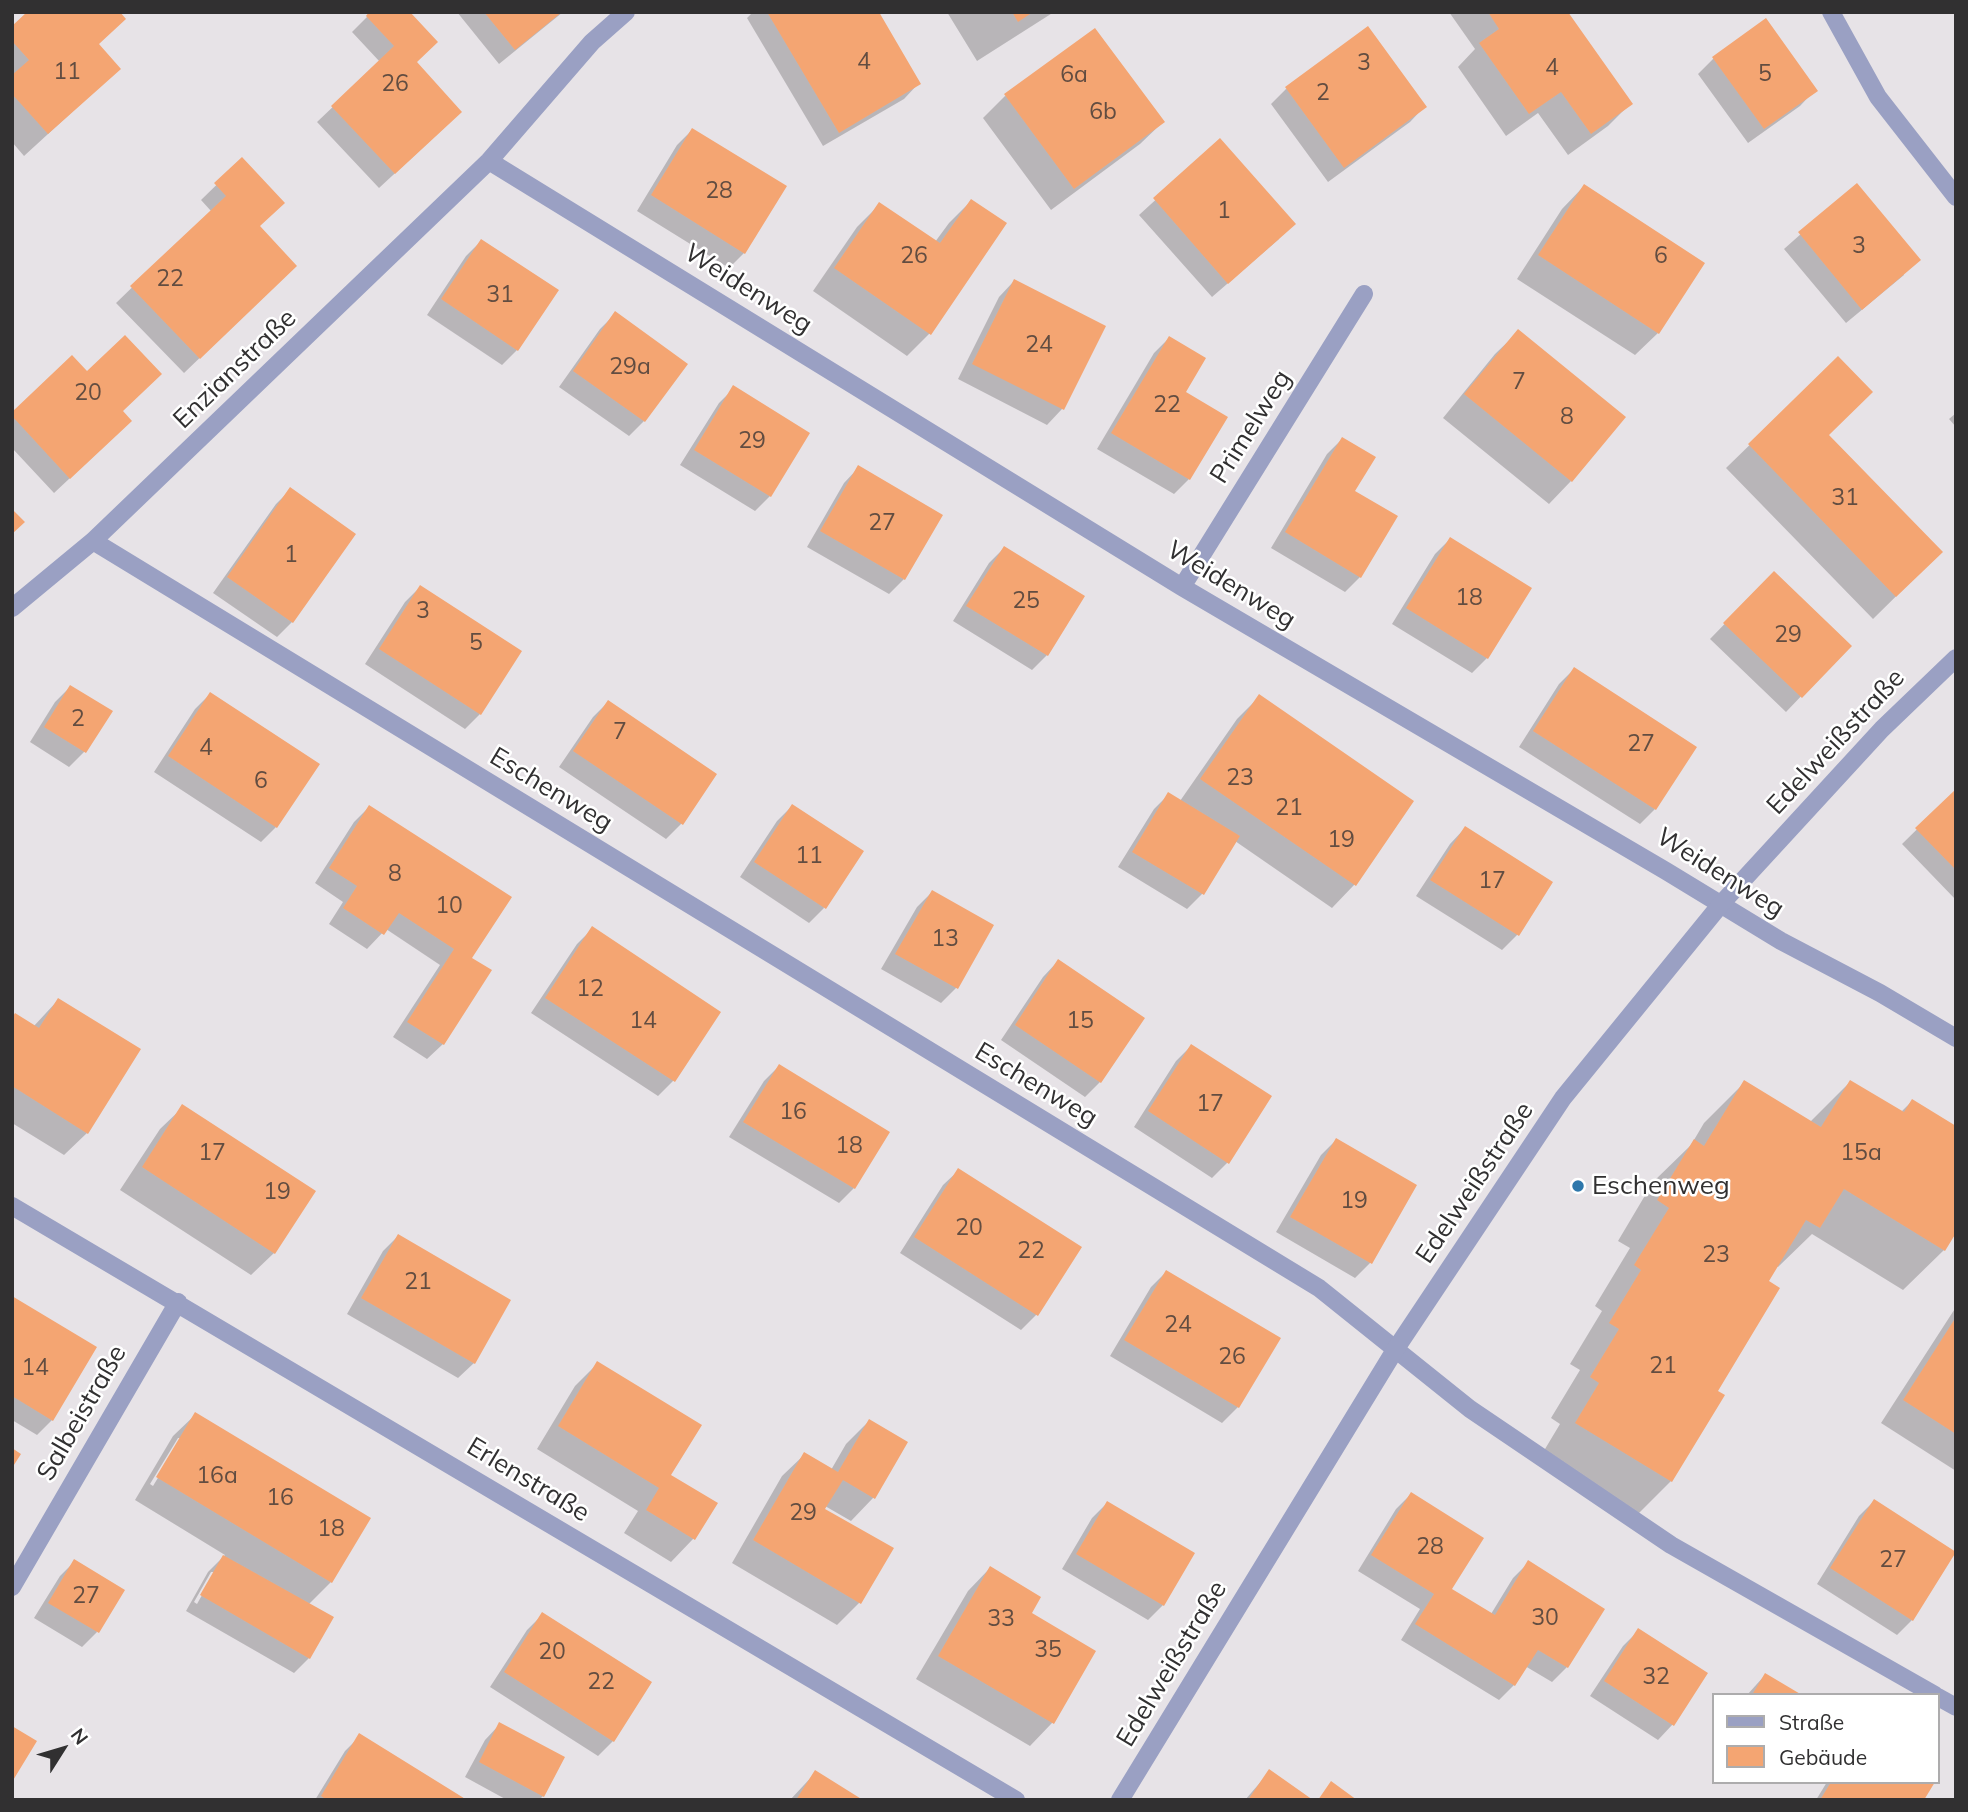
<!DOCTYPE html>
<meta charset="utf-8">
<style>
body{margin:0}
#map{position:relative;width:1968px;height:1812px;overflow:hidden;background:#e7e3e7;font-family:Mulish,sans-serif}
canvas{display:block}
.frame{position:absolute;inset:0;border:14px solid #313031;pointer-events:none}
.legend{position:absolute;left:1712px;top:1693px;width:228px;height:91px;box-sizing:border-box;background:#fff;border:2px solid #adacad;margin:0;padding:9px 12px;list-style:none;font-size:21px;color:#313031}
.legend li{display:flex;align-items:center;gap:14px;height:35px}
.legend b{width:35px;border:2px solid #adacad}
.north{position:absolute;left:28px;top:1714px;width:70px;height:70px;-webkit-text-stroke:5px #fff;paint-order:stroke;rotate:53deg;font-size:19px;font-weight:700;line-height:28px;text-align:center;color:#313031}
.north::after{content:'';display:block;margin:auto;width:24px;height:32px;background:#313031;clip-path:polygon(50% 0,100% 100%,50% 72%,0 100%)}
</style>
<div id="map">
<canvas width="1968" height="1812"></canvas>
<div class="frame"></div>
<ul class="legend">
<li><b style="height:9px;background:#9aa0c3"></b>Straße</li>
<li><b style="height:19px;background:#f4a572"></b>Gebäude</li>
</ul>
<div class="north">N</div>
</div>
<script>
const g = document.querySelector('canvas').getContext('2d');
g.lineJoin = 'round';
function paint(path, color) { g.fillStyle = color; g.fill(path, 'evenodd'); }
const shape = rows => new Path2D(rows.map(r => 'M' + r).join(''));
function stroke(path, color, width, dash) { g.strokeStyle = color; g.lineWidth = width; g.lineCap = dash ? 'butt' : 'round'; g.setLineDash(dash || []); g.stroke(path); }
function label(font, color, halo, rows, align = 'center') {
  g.font = font + ' Mulish,sans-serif'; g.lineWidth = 5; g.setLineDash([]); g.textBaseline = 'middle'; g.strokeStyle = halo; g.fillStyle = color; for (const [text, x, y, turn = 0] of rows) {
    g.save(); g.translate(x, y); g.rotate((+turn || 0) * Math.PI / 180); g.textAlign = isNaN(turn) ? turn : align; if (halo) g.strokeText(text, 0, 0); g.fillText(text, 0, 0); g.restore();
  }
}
paint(shape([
 [372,12,415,63,445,127,379,188,317,122,380,62,352,32],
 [457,12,563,12,499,64],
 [753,12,877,12,919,83,904,99,823,146,747,18],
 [947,12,1054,12,977,61],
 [1449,12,1566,12,1631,103,1608,126,1568,155,1538,113,1506,136,1458,67,1475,49],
 [1766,21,1815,90,1800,106,1748,143,1698,74,1713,59],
 [12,28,98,45,119,69,24,156,12,142],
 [1286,89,1425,106,1410,122,1328,182,1271,104],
 [1005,96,1163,122,1140,144,1051,210,983,118],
 [692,130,744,253,729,268,637,211,677,145],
 [1220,141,1279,239,1212,297,1139,215],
 [242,160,258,227,280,281,184,373,116,303,211,211,201,200],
 [1856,185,1904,275,1846,323,1784,249],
 [1584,186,1658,333,1635,355,1517,279,1562,209],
 [971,201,930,333,907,356,813,291,857,227,880,204,935,242,949,223],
 [481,241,517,350,502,365,427,315,466,256],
 [1014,281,1104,326,1062,409,1047,425,958,379,999,297],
 [615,314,644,421,629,436,559,387,600,329],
 [1518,332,1571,481,1549,504,1443,418,1495,354],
 [1169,338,1184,393,1189,479,1174,494,1097,449,1154,353],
 [1838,359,1827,435,1941,552,1873,619,1726,468],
 [734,388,770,496,755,511,680,465,719,403],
 [121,412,115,436,54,493,12,448,12,415],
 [1956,413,1956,427,1949,419],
 [1342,439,1360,577,1345,592,1271,548,1327,454],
 [859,467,904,579,889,594,807,547,844,483],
 [291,489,354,534,292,622,277,637,213,593,276,504],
 [1450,539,1487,658,1472,673,1392,624,1435,554],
 [1004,548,1047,655,1032,670,953,621,989,563],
 [1774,573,1849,646,1786,712,1710,639],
 [420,587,480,714,465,729,365,664,405,602],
 [1574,669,1655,809,1640,824,1519,747,1559,684],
 [70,687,110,711,84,752,69,767,30,742,55,702],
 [210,694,276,827,261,842,154,772,195,709],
 [1260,696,1412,801,1354,885,1332,908,1235,841,1202,894,1187,909,1118,867,1154,809,1169,794,1180,801,1237,719],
 [608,702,715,775,681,824,666,839,559,767,593,717],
 [1956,791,1956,900,1902,844],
 [792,806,824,908,809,923,740,877,777,821],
 [369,807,470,959,489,971,443,1044,427,1059,393,1037,440,965,386,929,367,949,329,924,343,902,315,883,354,822],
 [1465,828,1551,883,1517,935,1502,950,1416,896,1450,844],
 [932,892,991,926,956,988,941,1003,881,969,917,907],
 [592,929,718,1012,673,1081,658,1096,531,1013,577,944],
 [1058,961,1100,1082,1085,1097,1001,1040,1043,977],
 [58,1000,87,1133,64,1155,12,1123,12,1019,33,1027],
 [1191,1046,1228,1162,1212,1178,1134,1127,1176,1061],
 [779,1066,854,1188,839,1203,729,1137,764,1081],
 [1850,1082,1901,1112,1912,1101,1944,1250,1903,1290,1812,1234,1778,1267,1776,1266,1715,1391,1723,1396,1671,1481,1630,1522,1536,1464,1560,1424,1551,1418,1580,1370,1570,1364,1602,1311,1595,1306,1630,1248,1618,1241,1653,1182,1691,1145,1704,1123,1744,1083,1810,1122],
 [183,1107,274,1253,251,1275,120,1190,160,1129],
 [1336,1140,1415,1185,1370,1263,1355,1278,1276,1232,1321,1155],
 [959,1170,1079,1247,1036,1315,1021,1330,900,1253,943,1185],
 [398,1236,474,1363,458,1378,347,1314,383,1251],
 [1166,1272,1279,1339,1238,1407,1222,1423,1110,1356,1151,1287],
 [12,1298,52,1420,37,1435,12,1420],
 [1956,1307,1956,1471,1881,1423],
 [598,1363,669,1475,715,1504,693,1539,671,1562,624,1533,638,1511,537,1449,575,1386],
 [196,1414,369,1518,331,1582,308,1605,309,1658,294,1673,186,1611,208,1572,225,1555,135,1500,173,1436],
 [178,1438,182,1438,153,1486,150,1484],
 [211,1572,215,1572,197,1604,194,1602],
 [869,1421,906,1443,873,1498,851,1521,825,1506,823,1509,860,1602,837,1625,732,1563,782,1476,805,1454,831,1470,846,1444],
 [1411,1494,1450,1590,1491,1614,1513,1578,1528,1563,1567,1667,1552,1682,1525,1666,1514,1685,1499,1700,1401,1640,1420,1609,1358,1571,1396,1509],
 [1874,1501,1912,1620,1897,1635,1817,1584,1859,1516],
 [1107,1503,1163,1605,1148,1620,1062,1569,1092,1518],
 [75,1561,97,1632,82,1647,34,1618,60,1576],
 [990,1568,1030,1613,1094,1651,1052,1723,1030,1746,916,1679,968,1591],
 [542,1615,613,1741,598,1756,490,1687,527,1630],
 [1638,1631,1673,1724,1658,1740,1590,1696,1623,1646],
 [1765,1675,1799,1695,1747,1695],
 [500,1724,543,1796,539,1800,507,1800,465,1777,485,1740],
 [360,1736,464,1800,315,1800,345,1751],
 [1270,1771,1310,1800,1245,1800],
 [816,1772,859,1800,790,1800],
 [1827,1782,1933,1782,1922,1800,1816,1800]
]), '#0003');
paint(shape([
 [27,12,120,12,126,19,99,44,121,69,48,134,12,94,12,75,29,60,12,41,12,26],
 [369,12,410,12,438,42,417,62,462,112,395,174,331,106,394,46,366,16],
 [484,12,562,12,515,50],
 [767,12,879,12,921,84,839,133],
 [1012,12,1033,12,1018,22],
 [1488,12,1568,12,1633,104,1591,134,1561,92,1529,114,1479,43,1499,29],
 [1766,18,1818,91,1764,129,1712,57],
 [1368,26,1427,107,1344,168,1285,87],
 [1095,28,1165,122,1074,189,1004,94],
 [692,128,787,186,745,254,651,195],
 [1220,138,1296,224,1228,284,1153,198],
 [242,157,285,203,260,226,297,266,200,359,130,286,226,196,214,183],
 [1857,183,1921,260,1862,310,1798,232],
 [1584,184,1705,263,1659,334,1538,255],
 [971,199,1007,223,931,335,834,268,879,202,940,243],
 [481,239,559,290,518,351,441,299],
 [1014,279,1106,326,1064,410,972,364],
 [615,311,688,364,645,422,573,371],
 [1518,329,1626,417,1572,482,1464,394],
 [125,335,162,374,123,411,132,421,70,479,12,416,12,412,72,355,87,371],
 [1169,336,1206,358,1186,392,1228,417,1190,480,1111,433],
 [1838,356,1873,392,1829,435,1943,552,1896,597,1748,444],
 [733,385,810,433,771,497,694,450],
 [1342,437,1376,457,1355,491,1398,516,1361,578,1285,532],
 [858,465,943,515,905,580,820,531],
 [290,487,356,534,293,623,227,577],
 [12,509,25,522,12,534],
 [1450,537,1532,588,1488,659,1406,608],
 [1004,546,1085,596,1048,656,966,606],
 [1774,571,1852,646,1802,698,1723,623],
 [420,585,522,651,481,715,379,649],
 [1574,667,1697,747,1656,810,1533,731],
 [70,685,113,711,86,753,44,727],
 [210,692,320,764,277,828,168,756],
 [1259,694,1414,801,1356,886,1200,779],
 [608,700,717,774,683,825,573,751],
 [1956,789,1956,870,1915,828],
 [1168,792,1240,836,1204,895,1132,852],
 [792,804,864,851,826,909,754,862],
 [369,805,512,897,472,958,492,970,444,1045,407,1022,454,949,399,913,384,935,343,908,357,886,329,868],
 [1465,826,1553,882,1519,936,1430,880],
 [932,890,994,925,958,989,895,954],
 [592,926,721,1012,675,1082,545,998],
 [1058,959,1145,1018,1101,1083,1015,1025],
 [58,998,141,1049,88,1134,12,1086,12,1018,15,1013,39,1028],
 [1191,1044,1272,1096,1229,1164,1148,1111],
 [779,1064,890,1132,855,1189,743,1122],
 [1744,1080,1821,1127,1850,1080,1904,1112,1912,1099,1956,1126,1956,1233,1945,1251,1844,1189,1820,1228,1806,1220,1769,1281,1780,1288,1718,1391,1725,1395,1672,1482,1575,1423,1599,1383,1590,1377,1619,1329,1609,1323,1641,1270,1634,1265,1669,1208,1657,1200,1694,1139,1704,1146],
 [182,1104,316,1191,275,1254,142,1167],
 [1336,1138,1417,1185,1372,1264,1290,1217],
 [958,1168,1082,1247,1038,1316,914,1237],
 [398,1234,511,1300,475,1364,361,1298],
 [1166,1270,1281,1338,1239,1408,1124,1340],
 [12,1296,97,1347,53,1421,12,1396],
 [1956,1317,1956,1434,1903,1400],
 [597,1361,702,1425,671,1475,718,1503,695,1540,646,1510,659,1488,558,1426],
 [195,1412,371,1518,332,1583,156,1477],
 [869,1419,908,1442,875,1499,843,1480,825,1509,894,1548,861,1604,753,1540,804,1452,838,1472],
 [12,1448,21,1454,12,1468],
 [1411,1492,1484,1538,1452,1589,1495,1615,1528,1560,1605,1609,1568,1668,1538,1650,1515,1686,1415,1624,1434,1594,1371,1555],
 [1874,1499,1956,1552,1913,1621,1830,1568],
 [1107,1501,1195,1553,1164,1606,1076,1554],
 [223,1555,334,1617,310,1659,200,1595],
 [74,1559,125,1590,99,1633,48,1603],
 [990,1566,1041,1597,1032,1613,1096,1651,1054,1724,938,1656],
 [542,1612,652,1682,614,1742,504,1672],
 [1638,1628,1708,1673,1674,1726,1604,1681],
 [1765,1673,1802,1695,1752,1695],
 [499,1722,565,1757,544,1797,479,1762],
 [12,1726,37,1741,12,1782],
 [359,1733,467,1800,327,1800,321,1796],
 [1269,1769,1313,1800,1248,1800],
 [815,1770,863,1800,796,1800],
 [1331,1781,1357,1800,1318,1800],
 [1831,1782,1935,1782,1924,1800,1820,1800]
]), '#f4a572');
stroke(shape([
 [1831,12,1878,97,1956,197],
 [489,161,1182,587,1666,871,1781,941,1880,993,1956,1038],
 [93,541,1319,1288,1470,1409,1671,1545,1935,1695],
 [1182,587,1364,294],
 [12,608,93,541,489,161,592,42,626,12],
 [12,1206,1016,1800],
 [12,1587,178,1302],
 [1938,1697,1956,1707]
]), '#9aa0c3', 18);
stroke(shape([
 [1120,1800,1395,1350,1563,1098,1721,904,1882,729,1956,658]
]), '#9aa0c3', 18);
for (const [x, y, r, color] of [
 [1578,1186,7,"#2e77ab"]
]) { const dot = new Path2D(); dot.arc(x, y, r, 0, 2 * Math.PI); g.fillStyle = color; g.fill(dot); stroke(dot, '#fff', 2.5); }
label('23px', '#624d41', null, [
 ["4",864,62],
 ["3",1364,63],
 ["4",1552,68],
 ["11",67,72],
 ["5",1765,74],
 ["6a",1074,75],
 ["26",395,84],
 ["2",1323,93],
 ["6b",1103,112],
 ["28",719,191],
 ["1",1224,211],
 ["3",1859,246],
 ["26",914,256],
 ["6",1661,256],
 ["22",170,279],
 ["31",500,295],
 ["24",1039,345],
 ["29a",630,367],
 ["7",1519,382],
 ["20",88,393],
 ["22",1167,405],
 ["8",1567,417],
 ["29",752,441],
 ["31",1845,498],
 ["27",882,523],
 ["1",291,555],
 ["18",1469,598],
 ["25",1026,601],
 ["3",423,611],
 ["29",1788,635],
 ["5",476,643],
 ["2",78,719],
 ["7",620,732],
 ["27",1641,744],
 ["4",206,748],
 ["23",1240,778],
 ["6",261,781],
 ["21",1289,808],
 ["19",1341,840],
 ["11",809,856],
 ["8",395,874],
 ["17",1492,881],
 ["10",449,906],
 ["13",945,939],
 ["12",590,989],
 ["14",643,1021],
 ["15",1080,1021],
 ["17",1210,1104],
 ["16",793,1112],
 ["18",849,1146],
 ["17",212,1153],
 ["15a",1861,1153],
 ["19",277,1192],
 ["19",1354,1201],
 ["20",969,1228],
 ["22",1031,1251],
 ["23",1716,1255],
 ["21",418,1282],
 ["24",1178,1325],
 ["26",1232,1357],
 ["21",1663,1366],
 ["14",35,1368],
 ["16a",217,1476],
 ["16",280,1498],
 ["29",803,1513],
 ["18",331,1529],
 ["28",1430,1547],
 ["27",1893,1560],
 ["27",86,1596],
 ["30",1545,1618],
 ["33",1001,1619],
 ["35",1048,1650],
 ["20",552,1652],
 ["32",1656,1677],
 ["22",601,1682]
]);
label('26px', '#313031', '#fff', [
 ["Weidenweg",748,289,32],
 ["Enzianstraße",235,369,-44],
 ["Primelweg",1251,427,-58],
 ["Weidenweg",1231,585,31],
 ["Edelweißstraße",1836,742,-47],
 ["Eschenweg",551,790,31],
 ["Weidenweg",1720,873,32],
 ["Eschenweg",1036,1085,31],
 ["Edelweißstraße",1475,1183,-56],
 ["Salbeistraße",82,1413,-60],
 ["Erlenstraße",528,1480,31],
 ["Edelweißstraße",1172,1664,-59]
]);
label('26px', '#313031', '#fff', [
 ["Eschenweg",1592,1186]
], 'left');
</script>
